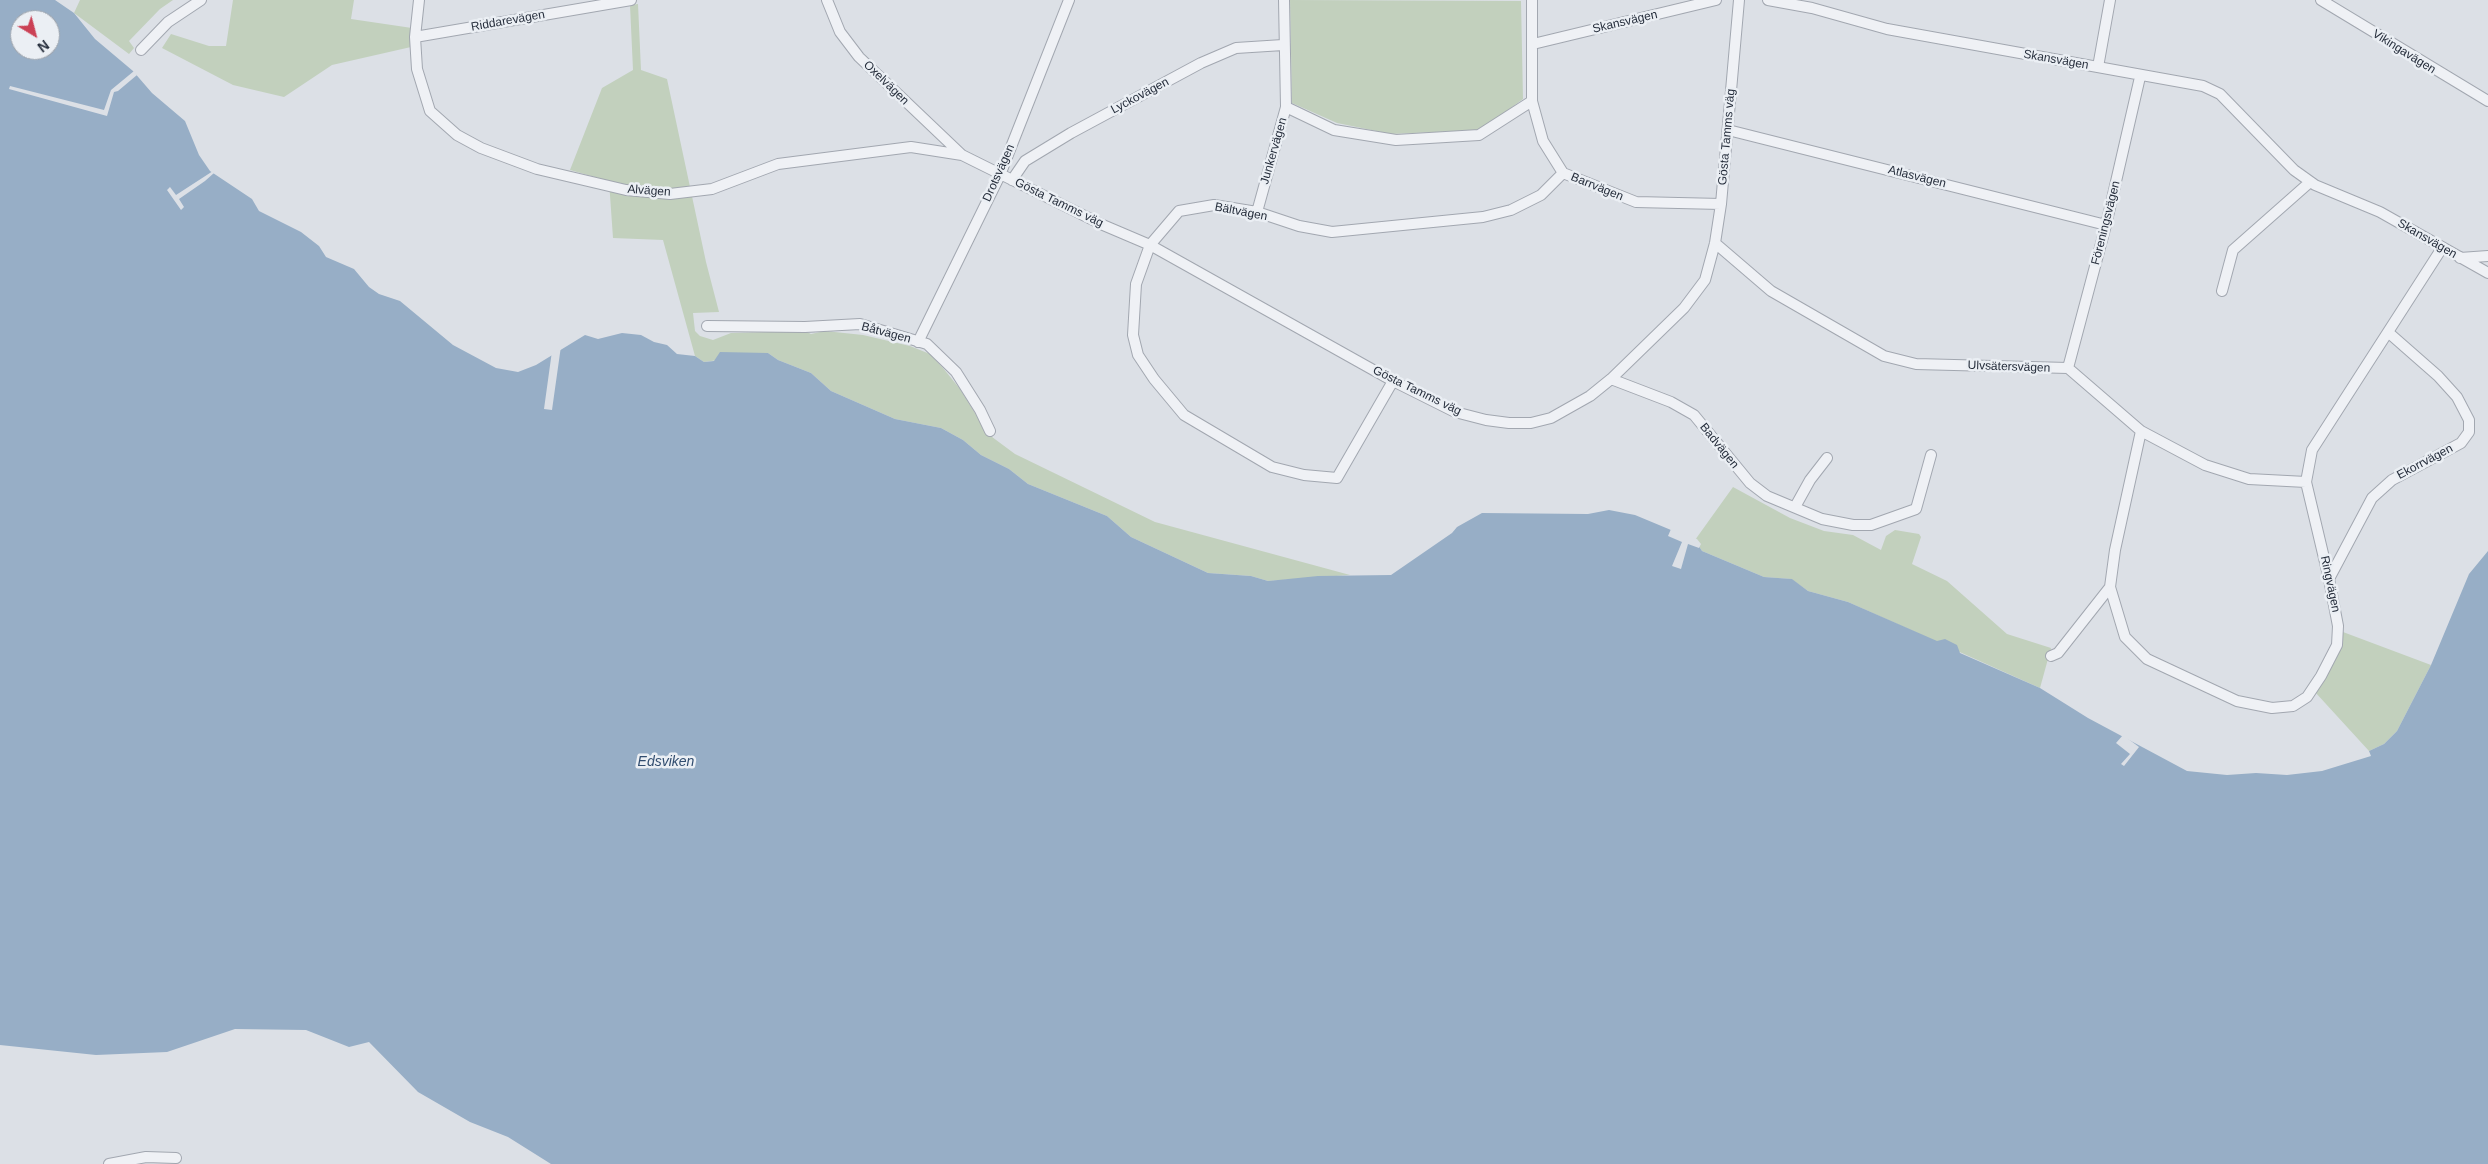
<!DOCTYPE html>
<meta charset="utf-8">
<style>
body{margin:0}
#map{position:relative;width:2488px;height:1164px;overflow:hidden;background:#dce0e6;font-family:Helvetica,sans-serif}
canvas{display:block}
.north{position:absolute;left:10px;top:10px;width:50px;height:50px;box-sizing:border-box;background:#ebeff4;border:1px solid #9ca2aa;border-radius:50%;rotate:143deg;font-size:14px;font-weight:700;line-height:20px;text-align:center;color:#262e3c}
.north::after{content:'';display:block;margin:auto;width:18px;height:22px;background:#cb4155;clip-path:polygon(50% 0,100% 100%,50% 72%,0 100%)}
</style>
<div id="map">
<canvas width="2488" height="1164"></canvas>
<div class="north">N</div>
</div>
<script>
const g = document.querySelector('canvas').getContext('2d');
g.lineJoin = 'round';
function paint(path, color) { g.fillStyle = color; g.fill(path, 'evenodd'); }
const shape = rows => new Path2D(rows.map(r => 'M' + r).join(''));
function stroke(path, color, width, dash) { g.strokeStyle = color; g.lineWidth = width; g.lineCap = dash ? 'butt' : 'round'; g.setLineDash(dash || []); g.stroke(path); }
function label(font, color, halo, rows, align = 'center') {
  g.font = font + ' Helvetica,sans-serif'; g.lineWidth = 5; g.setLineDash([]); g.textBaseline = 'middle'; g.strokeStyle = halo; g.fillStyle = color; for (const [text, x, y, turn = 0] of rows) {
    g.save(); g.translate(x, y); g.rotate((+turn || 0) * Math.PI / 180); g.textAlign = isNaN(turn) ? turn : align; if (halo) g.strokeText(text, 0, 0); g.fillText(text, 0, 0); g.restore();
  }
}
paint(shape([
 [80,0,173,0,160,9,129,41,134,48,129,54,74,13],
 [233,0,354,0,351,19,412,28,411,47,332,65,284,97,233,85,162,48,171,34,209,46,226,46],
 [1290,0,1521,1,1523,99,1481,130,1391,134,1337,123,1292,103],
 [638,4,641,70,667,79,706,262,719,312,693,313,695,331,700,336,713,340,731,333,805,331,811,334,825,331,863,335,910,346,930,354,943,368,960,389,988,434,1015,454,1155,522,1350,575,1268,581,1251,576,1208,573,1131,537,1107,516,1028,484,1009,469,981,455,963,440,941,428,895,419,831,391,811,373,778,360,768,353,704,362,695,356,663,240,613,238,609,181,570,170,602,88,633,70,630,5],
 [1733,487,1790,518,1824,531,1853,535,1881,550,1886,536,1895,530,1919,534,1921,537,1912,564,1947,581,2007,634,2051,648,2040,688,1848,602,1808,591,1791,579,1764,577,1702,551,1695,540],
 [2343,632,2431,665,2397,731,2384,744,2369,751,2315,692,2340,646]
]), '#c2d0bd');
paint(shape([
 [0,0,55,0,74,13,95,39,133,71,152,93,185,121,199,155,210,171,252,199,259,211,301,232,319,246,326,257,354,269,369,287,379,294,400,301,453,345,496,368,518,372,536,365,585,335,598,339,622,333,641,335,654,342,667,345,677,354,695,356,704,362,714,361,720,352,768,353,778,360,811,373,831,391,895,419,941,428,963,440,981,455,1009,469,1028,484,1107,516,1131,537,1208,573,1251,576,1268,581,1318,576,1391,575,1452,533,1457,527,1482,513,1588,514,1609,510,1635,515,1695,540,1702,551,1764,577,1792,579,1808,591,1848,602,1937,641,1945,639,1957,645,1960,653,2040,688,2088,718,2187,771,2227,775,2256,773,2287,775,2322,771,2371,756,2369,751,2384,744,2397,731,2431,665,2469,574,2488,551,2488,1164,551,1164,508,1137,470,1122,418,1092,369,1042,349,1047,306,1030,235,1029,167,1052,96,1055,0,1045],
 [20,20,50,20,50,50,20,50]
]), '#97aec6');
paint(shape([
 [134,71,137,75,118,91,114,92,107,116,9,89,10,86,104,110,111,90],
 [213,171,214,173,205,181,179,199,184,207,181,210,167,190,170,187,176,195],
 [559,346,561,346,552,410,544,409,552,351],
 [1671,529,1697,539,1701,544,1699,548,1688,544,1681,569,1672,566,1682,542,1668,536],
 [2123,735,2139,747,2124,766,2121,764,2130,754,2116,743]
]), '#dce0e6');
const street = shape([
 [419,0,415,37,417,69,430,111,457,135,481,148,537,169,626,190,670,194,712,189,778,164,911,147,962,155,1103,225,1150,245,1393,381,1455,412,1486,420,1509,423,1531,423,1551,418,1590,396,1611,379,1684,308,1705,280,1715,243,1721,204,1739,0],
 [827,0,840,32,859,57,962,155],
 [1532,0,1532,101,1543,141,1563,173,1636,202,1721,204],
 [1768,0,1812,8,1887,29,2203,86,2220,94,2294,170,2315,185,2380,212,2488,273],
 [2321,0,2488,101],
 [415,37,631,0],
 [1533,44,1716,0],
 [141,50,168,22,201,0],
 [2098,67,2110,0],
 [1286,107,1334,130,1396,140,1479,135,1532,101],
 [1728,130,2106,225],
 [1012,180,1025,161,1071,133,1201,63,1236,48,1283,45],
 [1257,212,1286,107,1284,0],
 [1715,243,1771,291,1884,356,1916,364,2068,368,2141,431,2205,465,2249,479,2306,482],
 [2460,258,2488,256],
 [2222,291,2233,250,2310,182],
 [707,326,805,327,860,324,927,344,956,372,980,410,990,431],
 [918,342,1000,175,1069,0],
 [2068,368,2106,225,2140,77],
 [1611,379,1671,402,1694,415,1750,483,1767,496,1822,519,1853,525,1871,525,1916,509,1931,455],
 [1393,381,1337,478,1304,475,1272,467,1184,415,1154,379,1138,355,1133,335,1136,284,1150,245,1179,211,1214,205,1257,212,1299,226,1332,232,1483,217,1511,210,1541,195,1563,173],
 [2141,431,2115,550,2110,587,2125,637,2147,659,2237,701,2272,708,2293,706,2307,697,2321,676,2337,645,2338,626,2329,579,2306,482,2312,450,2442,248],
 [1795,507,1810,480,1827,458],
 [2329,579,2372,498,2392,480,2461,443,2469,432,2469,420,2457,397,2438,376,2389,333],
 [2051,656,2058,653,2110,587],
 [109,1164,146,1157,176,1158]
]);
stroke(street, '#a2a7b0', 12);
stroke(street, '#eff1f5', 10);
label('12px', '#262e3c', '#ebeff4', [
 ["Riddarevägen",508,21,-10],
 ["Skansvägen",1625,22,-13],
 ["Vikingavägen",2404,52,32],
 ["Skansvägen",2056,60,10],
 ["Oxelvägen",886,83,44],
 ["Lyckovägen",1140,96,-28],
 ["Gösta Tamms väg",1727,137,-85],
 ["Junkervägen",1274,151,-74],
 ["Drotsvägen",999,173,-66],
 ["Atlasvägen",1917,177,14],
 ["Barrvägen",1597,187,22],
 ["Alvägen",649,191,4],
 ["Gösta Tamms väg",1059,203,26],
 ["Bältvägen",1241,212,11],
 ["Föreningsvägen",2106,223,-76],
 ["Skansvägen",2427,239,30],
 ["Båtvägen",886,333,15],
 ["Ulvsätersvägen",2009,367,2],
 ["Gösta Tamms väg",1417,391,26],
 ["Badvägen",1719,446,51],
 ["Ekorrvägen",2425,462,-28],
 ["Ringvägen",2330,584,78]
]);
label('italic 14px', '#314d6f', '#ebeff4', [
 ["Edsviken",666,762]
]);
</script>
